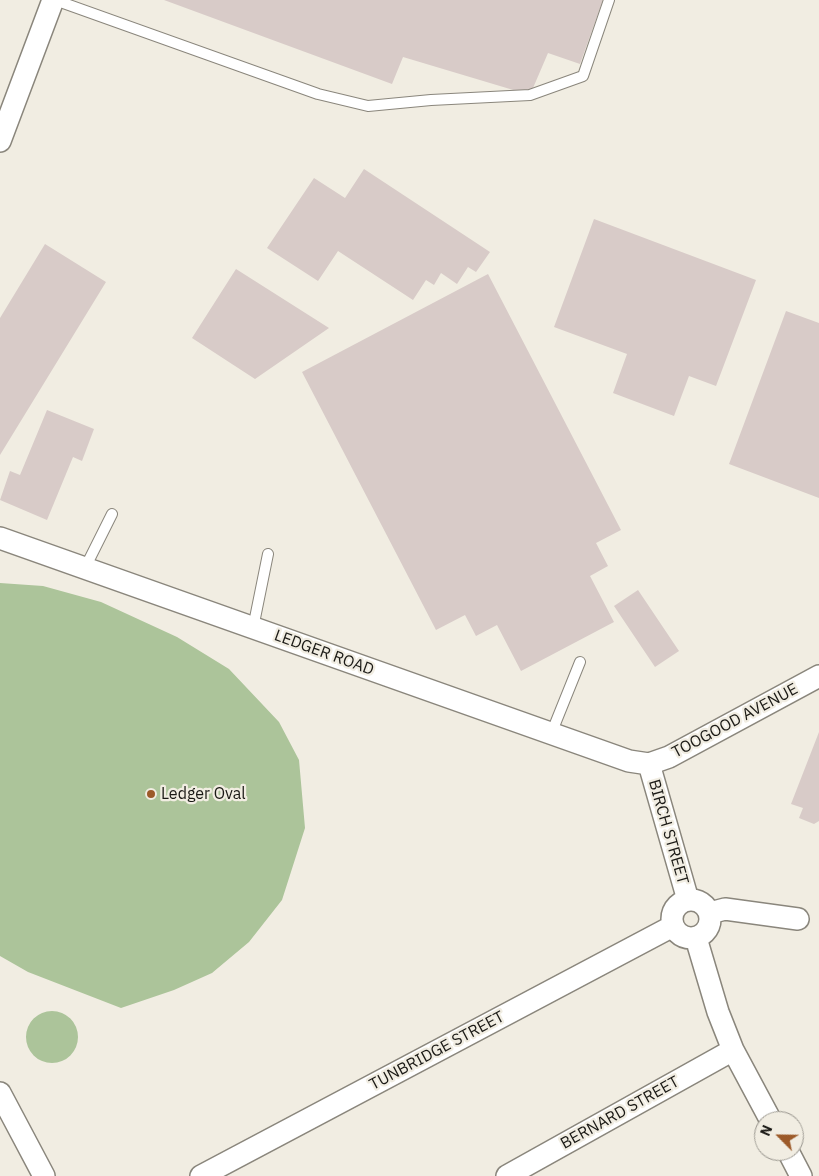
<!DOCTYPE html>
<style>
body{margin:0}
#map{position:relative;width:819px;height:1176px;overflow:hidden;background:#f1ede2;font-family:"IBM Plex Sans",sans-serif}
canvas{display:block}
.north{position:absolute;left:754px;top:1111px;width:50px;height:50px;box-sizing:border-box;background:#f1ede2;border:1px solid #9b9890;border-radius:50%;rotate:293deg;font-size:14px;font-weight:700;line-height:20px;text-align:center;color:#1a1915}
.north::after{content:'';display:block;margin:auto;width:18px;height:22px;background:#9c5a29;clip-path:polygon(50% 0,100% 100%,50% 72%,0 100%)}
</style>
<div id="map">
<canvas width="819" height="1176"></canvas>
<div class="north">N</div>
</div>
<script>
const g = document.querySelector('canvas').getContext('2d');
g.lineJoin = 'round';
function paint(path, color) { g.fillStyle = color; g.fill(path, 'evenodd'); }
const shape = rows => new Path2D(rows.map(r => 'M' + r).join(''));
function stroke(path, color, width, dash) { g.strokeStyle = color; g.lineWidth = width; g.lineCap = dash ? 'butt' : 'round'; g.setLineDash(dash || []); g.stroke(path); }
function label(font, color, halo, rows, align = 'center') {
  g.font = font + ' "IBM Plex Sans",sans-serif'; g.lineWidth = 4.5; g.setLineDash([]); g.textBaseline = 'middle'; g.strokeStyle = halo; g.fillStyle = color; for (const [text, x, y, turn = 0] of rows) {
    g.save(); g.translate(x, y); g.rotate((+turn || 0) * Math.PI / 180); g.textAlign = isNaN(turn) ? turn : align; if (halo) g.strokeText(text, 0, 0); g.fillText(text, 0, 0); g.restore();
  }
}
paint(shape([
 [0,583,43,586,101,602,177,637,229,669,279,722,299,760,305,828,282,900,249,942,212,973,174,990,121,1008,28,972,0,956],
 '26 1037a26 26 0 1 1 52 0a26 26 0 1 1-52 0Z'
]), '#acc49a');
paint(shape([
 [164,0,603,0,580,64,548,53,530,95,403,57,392,84],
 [364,169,490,252,476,272,468,267,457,284,441,273,434,285,426,280,413,300,338,251,318,281,267,248,314,178,345,198],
 [594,219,756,280,716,386,689,376,674,416,613,393,627,354,554,327],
 [45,244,106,282,0,455,0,318],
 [236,269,329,328,255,379,192,338],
 [488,274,621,530,596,543,608,566,590,576,614,622,521,671,497,625,476,636,465,615,436,630,302,372],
 [786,311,819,323,819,498,729,464],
 [47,410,94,429,82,461,73,457,47,520,0,500,10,471,20,475],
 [638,590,679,651,655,667,614,606],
 [819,732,819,821,814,824,799,818,803,808,791,804]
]), '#d8cbc8');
const service = shape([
 [55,0,318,94,368,106,431,100,530,95,583,76,609,0],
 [85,568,112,514],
 [253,628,268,554],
 [551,734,580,662]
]);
const minor = shape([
 [0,141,53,0],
 [0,538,629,761,649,764,669,757,819,676],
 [649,764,688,900],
 '672 919a19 19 0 1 1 38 0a19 19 0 1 1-38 0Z',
 [710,913,725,909,798,919],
 [696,938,718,1012,733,1050,771,1121],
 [0,1093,44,1176],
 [788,1151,801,1176],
 [201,1176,673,926],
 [507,1176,733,1050]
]);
stroke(service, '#8a867c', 12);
stroke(minor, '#8a867c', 24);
stroke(service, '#fff', 10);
stroke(minor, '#fff', 21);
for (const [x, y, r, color] of [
 [151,794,5,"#9c5a29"]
]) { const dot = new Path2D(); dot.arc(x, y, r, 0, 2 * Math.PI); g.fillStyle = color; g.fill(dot); stroke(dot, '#f1ede2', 2); }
label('16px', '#1a1915', '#f1ede2', [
 ["LEDGER ROAD",324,653,20],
 ["TOOGOOD AVENUE",735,721,-28],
 ["BIRCH STREET",668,832,74],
 ["TUNBRIDGE STREET",437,1051,-28],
 ["BERNARD STREET",620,1113,-29]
]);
label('16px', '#1a1915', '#f1ede2', [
 ["Ledger Oval",161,794]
], 'left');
</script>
